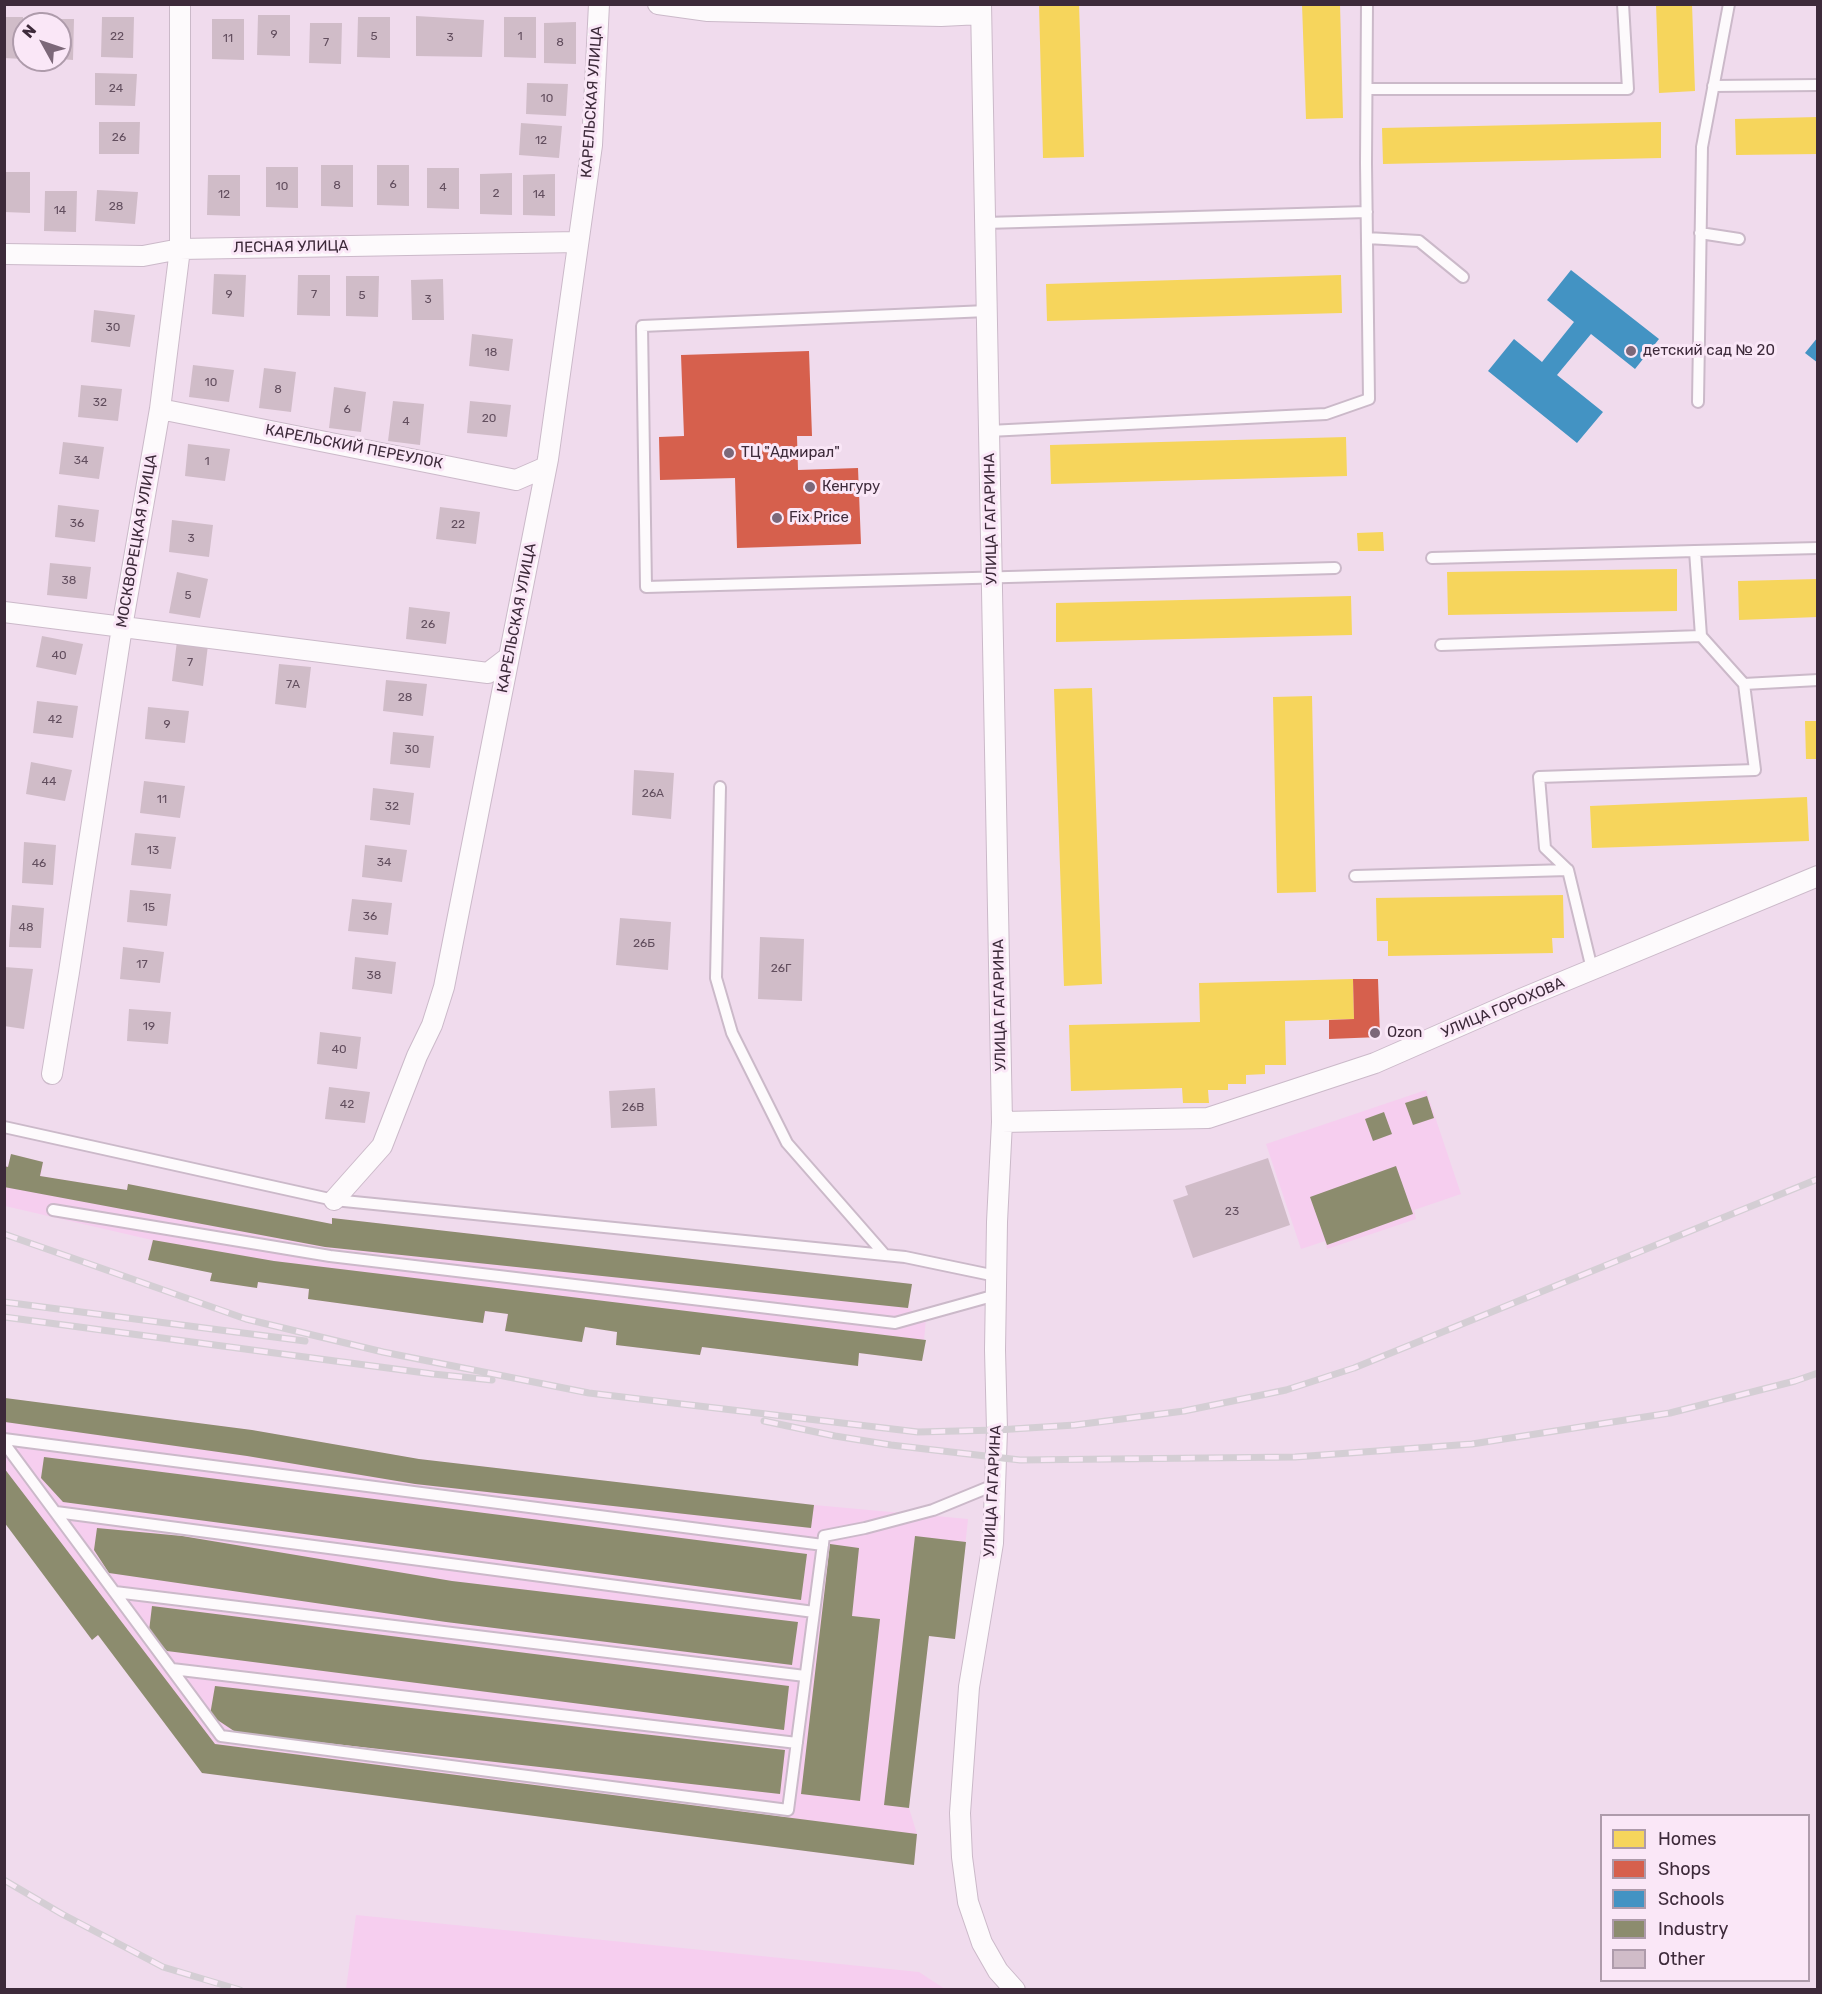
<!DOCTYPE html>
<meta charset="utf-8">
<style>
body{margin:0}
#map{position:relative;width:1822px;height:1994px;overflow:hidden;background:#f0dbed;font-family:Rubik,sans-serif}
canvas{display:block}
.frame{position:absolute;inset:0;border:6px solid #3d2a3a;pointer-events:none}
.legend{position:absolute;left:1600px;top:1814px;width:210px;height:168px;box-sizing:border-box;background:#fae7f7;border:2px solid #ae9bab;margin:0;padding:8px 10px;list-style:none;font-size:18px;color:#3d2a3a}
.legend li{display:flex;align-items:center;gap:12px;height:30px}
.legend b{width:30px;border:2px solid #ae9bab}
.north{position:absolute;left:12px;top:12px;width:60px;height:60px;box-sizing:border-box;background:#fae7f7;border:2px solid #ae9bab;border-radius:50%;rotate:310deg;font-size:16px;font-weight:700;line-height:24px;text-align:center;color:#3d2a3a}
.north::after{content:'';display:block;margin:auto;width:21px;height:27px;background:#7c6879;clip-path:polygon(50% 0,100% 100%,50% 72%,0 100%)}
</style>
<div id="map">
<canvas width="1822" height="1994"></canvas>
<div class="frame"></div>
<ul class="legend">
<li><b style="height:16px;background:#f6d55c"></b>Homes</li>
<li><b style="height:16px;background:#d6604d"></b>Shops</li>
<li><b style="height:16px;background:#4393c3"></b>Schools</li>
<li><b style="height:16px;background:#8c8c6e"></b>Industry</li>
<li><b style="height:16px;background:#d0bcc8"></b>Other</li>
</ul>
<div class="north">N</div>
</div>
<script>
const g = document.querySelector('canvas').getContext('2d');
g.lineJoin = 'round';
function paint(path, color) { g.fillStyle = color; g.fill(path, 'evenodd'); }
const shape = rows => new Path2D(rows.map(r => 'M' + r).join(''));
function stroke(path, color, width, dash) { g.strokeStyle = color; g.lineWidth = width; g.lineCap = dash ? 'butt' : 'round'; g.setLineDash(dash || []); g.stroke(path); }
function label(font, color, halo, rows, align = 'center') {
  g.font = font + ' Rubik,sans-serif'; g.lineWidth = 6; g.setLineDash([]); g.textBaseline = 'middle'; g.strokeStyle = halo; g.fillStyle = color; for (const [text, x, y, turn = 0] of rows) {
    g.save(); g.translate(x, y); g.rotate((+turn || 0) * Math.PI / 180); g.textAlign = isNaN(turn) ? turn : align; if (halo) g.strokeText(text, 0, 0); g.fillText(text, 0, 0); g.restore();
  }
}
paint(shape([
 [1426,1090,1461,1194,1414,1210,1416,1219,1327,1249,1325,1241,1301,1249,1266,1144],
 [11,1154,43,1162,41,1176,127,1190,128,1184,331,1224,332,1218,912,1284,908,1308,926,1319,922,1361,859,1353,858,1366,703,1347,700,1355,616,1345,617,1332,585,1327,582,1342,505,1331,507,1314,486,1311,483,1323,308,1299,309,1289,258,1282,257,1288,210,1281,212,1272,148,1260,152,1240,5,1206,4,1166,8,1166],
 [4,1398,252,1430,419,1459,814,1505,968,1519,955,1639,929,1636,909,1808,917,1834,914,1865,202,1773,99,1635,92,1640,5,1522],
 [356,1915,919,1972,945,1989,346,1989]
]), '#f6ceef');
paint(shape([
 [1039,4,1079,4,1084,157,1043,158],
 [1302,4,1340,4,1343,118,1306,119],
 [1656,4,1692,4,1695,91,1659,93],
 [1818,117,1818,154,1736,155,1735,119],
 [1661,122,1661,158,1383,164,1382,128],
 [1341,275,1342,313,1047,321,1046,284],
 [1346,437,1347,476,1051,484,1050,445],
 [1383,532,1384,551,1358,551,1357,533],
 [1677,569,1677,611,1448,615,1447,572],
 [1818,579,1818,617,1739,620,1738,581],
 [1351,596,1352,635,1056,642,1056,603],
 [1092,688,1102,984,1064,986,1054,689],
 [1312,696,1316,892,1277,893,1273,697],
 [1805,721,1818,721,1818,759,1806,759],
 [1807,797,1809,841,1592,848,1590,806],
 [1563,895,1564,938,1552,938,1553,953,1388,956,1388,941,1377,941,1376,898],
 [1353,979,1354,1019,1285,1021,1286,1065,1265,1065,1265,1074,1246,1075,1246,1084,1228,1084,1228,1090,1208,1090,1209,1103,1183,1103,1182,1088,1071,1091,1069,1025,1200,1022,1199,983]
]), '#f6d55c');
paint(shape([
 [809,351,812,436,797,436,798,470,858,468,861,544,737,548,735,478,660,480,659,437,684,436,681,355],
 [1353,979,1378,979,1380,1037,1329,1039,1329,1020,1354,1019]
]), '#d6604d');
paint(shape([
 [1571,270,1659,339,1635,369,1591,334,1557,375,1603,412,1577,443,1488,371,1514,339,1542,362,1574,322,1547,300],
 [1818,337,1818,363,1805,353]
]), '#4393c3');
paint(shape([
 [1427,1096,1434,1118,1413,1125,1405,1103],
 [1384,1112,1392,1134,1373,1141,1365,1119],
 [11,1154,43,1162,40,1176,127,1190,128,1184,332,1224,332,1218,912,1284,908,1308,325,1247,4,1187,4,1166,8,1167],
 [1396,1166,1413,1214,1327,1245,1310,1197],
 [153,1240,274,1261,926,1340,922,1361,859,1353,858,1366,702,1347,700,1355,616,1345,617,1332,585,1327,582,1342,505,1331,508,1314,485,1311,483,1323,308,1299,309,1289,258,1282,257,1288,210,1281,212,1273,148,1260],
 [5,1398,252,1430,419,1459,814,1505,811,1528,415,1484,247,1456,5,1422],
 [44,1457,807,1554,801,1600,63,1502,41,1478],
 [4,1468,215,1744,917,1834,914,1865,202,1773,98,1635,92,1640,4,1522],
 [97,1528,182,1536,452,1581,798,1622,792,1665,446,1622,109,1573,94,1550],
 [915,1536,966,1542,955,1639,929,1636,909,1808,884,1805],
 [830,1544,859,1548,852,1616,880,1619,860,1801,801,1794],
 [152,1606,789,1686,784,1730,167,1651,149,1631],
 [215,1686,785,1750,780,1794,237,1733,210,1715]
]), '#8c8c6e');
paint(shape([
 [258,15,290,15,290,56,257,55],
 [416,16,484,20,482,57,416,56],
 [4,17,23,17,23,59,4,58],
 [102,17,134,17,133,58,101,57],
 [358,17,390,17,390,58,357,57],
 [504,17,536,17,536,58,504,57],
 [42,19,74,19,73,60,60,59,60,24,42,24],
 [212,19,244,19,244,60,212,59],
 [576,22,576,64,544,63,544,23],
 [310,23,342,23,341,64,309,63],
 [95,73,137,74,135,106,95,105],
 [527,83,568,84,566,116,526,114],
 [99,122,140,122,139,154,99,154],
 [521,123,562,126,559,158,519,155],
 [321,165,353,165,353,207,321,206],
 [377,165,409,165,409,206,377,205],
 [266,167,298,167,298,208,266,207],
 [427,168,459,168,459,209,427,208],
 [4,172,30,172,30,213,4,212],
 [512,173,512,215,480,214,480,174],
 [555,174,555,216,523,215,523,175],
 [208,175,240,175,240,216,207,215],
 [97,190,138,192,135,224,95,221],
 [45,191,77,191,76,232,44,231],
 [214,274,246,275,244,317,212,314],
 [298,275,330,275,330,316,297,315],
 [346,276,379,276,378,317,346,316],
 [443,279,444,320,412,320,411,280],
 [94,310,135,315,130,347,91,342],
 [472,334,513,339,509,371,469,366],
 [193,365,234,370,229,402,189,397],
 [264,368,296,372,291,412,259,408],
 [81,385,122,389,118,421,78,417],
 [334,387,366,392,361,432,329,428],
 [393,401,424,404,420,445,388,441],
 [470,401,511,405,507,437,467,433],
 [63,442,104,447,99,479,59,474],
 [188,444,230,449,225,481,185,476],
 [58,505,99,510,95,542,55,537],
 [440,507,480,512,476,544,436,539],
 [172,520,213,525,209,557,169,552],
 [50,563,91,567,87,599,47,595],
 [177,572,208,579,200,618,169,613],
 [409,607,450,612,446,644,406,639],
 [42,636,83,644,76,675,36,667],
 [177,641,208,645,203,686,172,681],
 [279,664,311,667,306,708,275,704],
 [386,680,427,684,423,716,383,711],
 [37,701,78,706,73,738,33,733],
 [148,707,189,711,185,743,145,739],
 [393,732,434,736,430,768,390,764],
 [31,762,72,770,65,801,26,794],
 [634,770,674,773,671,819,632,815],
 [144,781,185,786,180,818,140,813],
 [373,788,414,793,410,825,370,820],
 [135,833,176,837,171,869,131,865],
 [24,842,56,845,53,885,22,883],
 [365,845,407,850,402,882,362,877],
 [130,890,171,894,167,926,127,922],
 [352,899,392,903,388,935,348,931],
 [12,905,44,908,41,948,9,947],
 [620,918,671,922,668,970,616,965],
 [760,937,804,939,802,1001,758,999],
 [123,947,164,952,160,983,120,979],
 [355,957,396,962,392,994,352,989],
 [4,967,33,969,24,1029,4,1026],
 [129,1009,171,1012,168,1044,127,1041],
 [320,1032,361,1037,357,1069,317,1064],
 [329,1087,370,1092,365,1123,325,1119],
 [655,1088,657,1126,611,1128,609,1091],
 [1268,1158,1290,1225,1193,1258,1173,1200,1188,1195,1185,1186]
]), '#d0bcc8');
const lane = shape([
 [1713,86,1818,85],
 [1367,89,1628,89,1623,4],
 [985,223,1367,212],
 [1700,233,1739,239],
 [1367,238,1419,241,1463,277],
 [987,311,642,326,646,587,1335,568],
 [1698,402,1702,147,1729,4],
 [989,431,1326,414,1369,399,1366,163,1367,4],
 [1695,551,1818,548],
 [1432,558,1695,551,1701,636],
 [1441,645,1701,636,1744,684],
 [720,787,716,978,732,1033,787,1143,885,1255],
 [1568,870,1545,848,1539,777,1755,770,1744,684,1818,680],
 [1355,876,1568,870,1592,969],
 [4,1127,334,1200,905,1257,996,1276],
 [53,1210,330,1256,895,1323,996,1295],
 [4,1439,823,1545],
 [4,1443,221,1736,788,1810,824,1536,865,1528,933,1510,994,1485],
 [56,1512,814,1612],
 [115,1592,805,1676],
 [172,1669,797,1743]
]);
const street = shape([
 [658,4,708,11,941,16,981,14],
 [981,4,1002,1122,997,1222,995,1350,997,1430,993,1543,969,1687,960,1813,962,1857,968,1902,982,1943,998,1971,1015,1990],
 [4,254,143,256,180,249,578,242],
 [160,409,516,480,546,467],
 [4,612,488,673,509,657],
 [52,1074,69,972,122,627,160,409,180,249,180,4],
 [1002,1122,1208,1118,1375,1063,1521,999,1818,876],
 [334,1200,382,1146,417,1056,432,1025,444,987,548,459,592,145,599,4]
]);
stroke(lane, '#cbb9c9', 14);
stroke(street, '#cbb9c9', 22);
stroke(lane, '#fdfafc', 10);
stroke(street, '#fdfafc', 20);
const rail = shape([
 [4,1234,246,1319,383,1352,589,1393,918,1432,997,1430,1075,1425,1184,1411,1286,1390,1354,1368,1818,1179],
 [4,1302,305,1341],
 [4,1317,433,1374,492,1380],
 [764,1421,835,1436,891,1445,1020,1460,1295,1457,1472,1444,1670,1413,1795,1381,1818,1373],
 [4,1880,62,1914,163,1967,240,1990]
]);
stroke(rail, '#d4ced4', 7);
stroke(rail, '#fae7f7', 4.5, [14]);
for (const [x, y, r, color] of [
 [1631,351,6,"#7c6879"],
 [729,453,6,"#7c6879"],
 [810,487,6,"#7c6879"],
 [777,518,6,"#7c6879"],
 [1375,1033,6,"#7c6879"]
]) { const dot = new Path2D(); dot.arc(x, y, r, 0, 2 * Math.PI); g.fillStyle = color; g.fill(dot); stroke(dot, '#fae7f7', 2); }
label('12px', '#624e5e', null, [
 ["9",274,35],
 ["22",117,37],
 ["5",374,37],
 ["1",520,37],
 ["3",450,38],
 ["11",228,39],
 ["7",326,43],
 ["8",560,43],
 ["24",116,89],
 ["10",547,99],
 ["26",119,138],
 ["12",541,141],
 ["6",393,185],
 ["8",337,186],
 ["10",282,187],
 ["4",443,188],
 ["2",496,194],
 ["12",224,195],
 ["14",539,195],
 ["28",116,207],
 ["14",60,211],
 ["9",229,295],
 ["7",314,295],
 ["5",362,296],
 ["3",428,300],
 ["30",113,328],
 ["18",491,353],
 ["10",211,383],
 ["8",278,390],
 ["32",100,403],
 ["6",347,410],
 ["20",489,419],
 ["4",406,422],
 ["34",81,461],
 ["1",207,462],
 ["36",77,524],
 ["22",458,525],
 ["3",191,539],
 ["38",69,581],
 ["5",188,596],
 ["26",428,625],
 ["40",59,656],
 ["7",190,663],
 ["7А",293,685],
 ["28",405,698],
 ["42",55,720],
 ["9",167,725],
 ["30",412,750],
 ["44",49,782],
 ["26А",653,794],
 ["11",162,800],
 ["32",392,807],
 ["13",153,851],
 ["34",384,863],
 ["46",39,864],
 ["15",149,908],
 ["36",370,917],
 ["48",26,928],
 ["26Б",644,944],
 ["17",142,965],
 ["26Г",781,969],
 ["38",374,976],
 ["19",149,1027],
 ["40",339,1050],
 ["42",347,1105],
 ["26В",633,1108],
 ["23",1232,1212]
]);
label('15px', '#3d2a3a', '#fae7f7', [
 ["КАРЕЛЬСКАЯ УЛИЦА",592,102,-86],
 ["ЛЕСНАЯ УЛИЦА",291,247,-1],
 ["КАРЕЛЬСКИЙ ПЕРЕУЛОК",354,447,11],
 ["УЛИЦА ГАГАРИНА",991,519,-91],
 ["МОСКВОРЕЦКАЯ УЛИЦА",137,541,-80],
 ["КАРЕЛЬСКАЯ УЛИЦА",517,618,-79],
 ["УЛИЦА ГАГАРИНА",1000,1005,-91],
 ["УЛИЦА ГОРОХОВА",1503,1008,-23],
 ["УЛИЦА ГАГАРИНА",993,1491,-87]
]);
label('15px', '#3d2a3a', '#fae7f7', [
 ["детский сад № 20",1643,351],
 ["ТЦ \"Адмирал\"",741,453],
 ["Кенгуру",822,487],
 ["Fix Price",789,518],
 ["Ozon",1387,1033]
], 'left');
</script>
